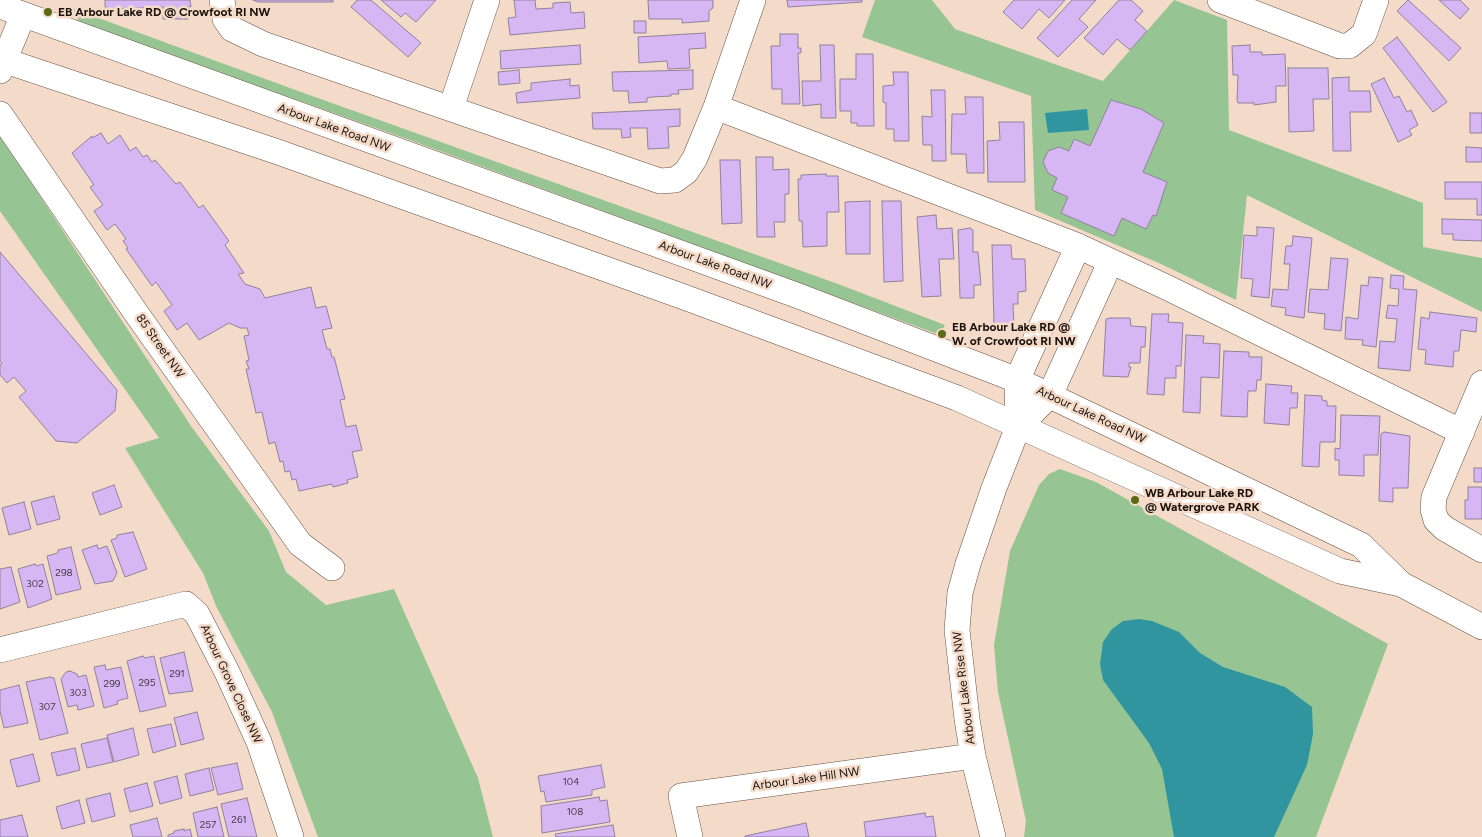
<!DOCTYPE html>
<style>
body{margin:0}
canvas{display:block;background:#f4dac8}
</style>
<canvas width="1482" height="837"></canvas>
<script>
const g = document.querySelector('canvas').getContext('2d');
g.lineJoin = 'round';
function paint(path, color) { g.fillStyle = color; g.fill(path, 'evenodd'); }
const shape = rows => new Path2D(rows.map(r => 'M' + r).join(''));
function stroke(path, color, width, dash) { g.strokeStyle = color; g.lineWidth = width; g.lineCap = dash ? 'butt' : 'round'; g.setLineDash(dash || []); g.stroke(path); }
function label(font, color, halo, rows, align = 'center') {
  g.font = font + ' Figtree,sans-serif'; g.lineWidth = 5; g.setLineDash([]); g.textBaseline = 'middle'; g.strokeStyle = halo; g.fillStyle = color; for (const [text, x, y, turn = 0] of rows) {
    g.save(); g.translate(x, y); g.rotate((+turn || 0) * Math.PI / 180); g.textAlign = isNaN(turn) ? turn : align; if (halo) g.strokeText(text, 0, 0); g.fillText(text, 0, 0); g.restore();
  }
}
paint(shape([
 [875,0,932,0,955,29,1103,81,1174,0,1227,20,1229,130,1423,203,1423,247,1482,258,1482,312,1247,195,1236,300,1161,264,1035,210,1031,96,862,37],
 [71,8,301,92,838,284,945,325,940,335,410,140,77,22,78,17,69,14],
 [0,135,191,426,269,531,286,572,326,605,394,589,478,778,493,837,318,837,272,712,217,608,203,573,125,448,159,438,0,211],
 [1060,469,1096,482,1388,644,1316,837,1024,837,1026,821,998,692,994,645,1010,551,1039,485,1049,474]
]), '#96c593');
paint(shape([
 [1087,109,1089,130,1048,133,1045,113],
 [1139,619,1152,621,1179,632,1200,653,1223,667,1285,687,1312,707,1313,734,1307,765,1274,837,1174,837,1162,769,1149,743,1103,680,1100,664,1103,642,1112,629,1123,621]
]), '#30959e');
const building = shape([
 [105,0,190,0,191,7,188,7,188,19,163,19,163,7,110,9,105,7,105,0],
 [253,0,333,0,333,2,258,2,253,0],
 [357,0,371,0,421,43,408,57,351,7,357,0],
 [381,0,436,0,416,22,405,13,401,17,381,0],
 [514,0,535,0,536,9,553,8,553,3,570,2,571,13,584,12,585,28,510,35,508,18,516,17,514,0],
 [648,0,713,0,713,8,709,11,709,21,682,23,682,19,649,19,648,0],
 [787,0,862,0,862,2,788,7,787,0],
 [1014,0,1065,0,1049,18,1039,9,1022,29,1003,12,1014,0],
 [1072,0,1096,0,1079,19,1088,27,1058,57,1037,38,1072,0],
 [1119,0,1131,0,1143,11,1135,20,1147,31,1130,50,1117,39,1103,55,1084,38,1119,0],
 [1408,0,1461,48,1449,61,1397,11,1408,0],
 [1439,0,1460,0,1469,9,1460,19,1439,0],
 [634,21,646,21,646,33,634,33,634,21],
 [705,33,706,48,689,49,690,68,668,69,667,61,639,63,638,37,705,33],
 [780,34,798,34,798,48,801,48,801,53,798,53,800,104,782,104,782,89,772,89,771,46,780,46,780,34],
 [1397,37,1447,102,1433,112,1383,48,1397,37],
 [580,45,581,64,501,69,500,51,580,45],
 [820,45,834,45,836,118,821,118,821,104,803,106,802,81,821,81,820,45],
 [1250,45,1250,52,1262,52,1262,55,1285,54,1286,86,1276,86,1276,102,1254,105,1254,103,1238,103,1237,100,1238,75,1233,75,1232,46,1250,45],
 [856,54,873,54,874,126,857,126,857,123,851,123,851,111,840,111,840,79,856,79,856,54],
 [1288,68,1328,68,1329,99,1313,99,1314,131,1289,132,1288,68],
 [519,70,520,83,499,85,498,72,519,70],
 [693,70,693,89,678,90,679,94,671,94,671,96,652,97,647,98,647,102,629,103,628,91,613,91,612,72,693,70],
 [893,72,908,72,909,141,894,141,894,129,886,129,886,103,883,102,883,86,894,85,893,72],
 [1349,77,1349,91,1370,91,1371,112,1350,112,1351,151,1333,151,1332,78,1349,77],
 [1384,78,1394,98,1399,96,1407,112,1411,110,1418,125,1409,130,1412,135,1398,142,1371,84,1384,78],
 [570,79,570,86,579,85,580,98,517,103,516,93,531,90,531,83,570,79],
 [931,90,945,90,946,161,932,161,932,145,923,145,922,116,932,117,931,90],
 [965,97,983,97,984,173,967,173,966,154,951,154,952,114,966,114,965,97],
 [1111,100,1141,109,1164,123,1143,172,1167,182,1156,216,1153,215,1146,229,1122,218,1114,236,1061,213,1068,197,1052,190,1057,178,1048,173,1043,162,1048,151,1059,147,1069,151,1074,139,1090,146,1111,100],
 [680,109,680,126,668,127,669,148,648,149,647,128,630,128,631,137,622,138,621,129,593,129,592,113,680,109],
 [1470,113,1482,113,1482,133,1470,133,1470,113],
 [999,122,1024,122,1025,182,988,182,987,141,1000,140,999,122],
 [101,133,108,144,120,135,130,151,136,147,143,157,147,155,152,162,155,160,176,184,180,182,199,208,203,205,229,241,225,245,244,273,238,274,245,284,260,289,265,298,311,287,316,308,326,306,332,328,322,330,327,349,330,349,332,357,334,357,345,399,340,400,346,427,356,425,362,450,352,452,358,477,347,480,348,483,333,487,332,484,299,491,296,479,292,480,290,471,285,472,283,461,280,462,275,442,269,444,262,412,256,413,246,369,249,369,246,361,249,360,244,336,249,335,247,328,240,328,229,323,199,340,187,323,177,330,164,311,172,305,156,282,152,286,126,249,128,248,123,241,126,239,115,224,107,230,94,211,103,205,90,187,94,185,72,153,92,136,92,138,101,133],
 [1466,147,1482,148,1482,162,1466,162,1466,147],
 [756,157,773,157,773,170,789,169,789,194,785,194,785,222,774,222,775,237,757,237,756,157],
 [720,160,740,160,742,223,722,224,720,160],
 [826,174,826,176,838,176,839,212,827,212,827,246,803,247,802,221,799,221,798,179,801,179,801,175,826,174],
 [1445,182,1482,182,1482,215,1477,215,1477,199,1445,199,1445,182],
 [870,201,870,254,846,254,845,202,870,201],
 [882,201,901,201,903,281,884,282,882,201],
 [936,215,937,229,952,228,954,259,939,259,941,296,922,297,917,217,936,215],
 [1442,219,1482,220,1482,241,1453,240,1453,234,1442,234,1442,219],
 [1257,227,1274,228,1269,298,1251,296,1253,279,1241,278,1244,235,1257,236,1257,227],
 [970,228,973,230,973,252,978,252,981,285,974,285,974,298,960,298,958,230,970,228],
 [1293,236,1312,238,1304,318,1285,315,1286,308,1271,306,1273,289,1288,290,1290,264,1284,264,1286,246,1292,246,1293,236],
 [992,245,1011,245,1012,259,1025,259,1026,291,1018,292,1018,304,1013,304,1014,326,994,326,992,245],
 [0,252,117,390,115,411,77,443,56,441,19,397,26,391,14,377,7,383,0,375,0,365,2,363,0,361,0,252],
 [1331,258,1348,259,1341,331,1324,329,1325,314,1308,312,1310,289,1328,290,1331,258],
 [1391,275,1404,276,1403,289,1417,290,1410,371,1378,368,1380,341,1395,342,1397,319,1386,318,1388,305,1398,306,1399,289,1390,288,1391,275],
 [1369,277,1383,278,1376,347,1362,345,1363,340,1345,339,1346,317,1358,319,1361,285,1368,286,1369,277],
 [1430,312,1477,318,1476,332,1461,330,1459,351,1454,351,1453,367,1425,364,1426,350,1418,349,1421,317,1429,319,1430,312],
 [1152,314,1169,314,1168,322,1183,323,1181,366,1176,366,1176,378,1165,378,1164,395,1147,394,1152,314],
 [1111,318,1130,318,1131,326,1146,327,1145,347,1141,347,1140,363,1129,363,1129,367,1131,367,1128,377,1103,376,1106,319,1111,318],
 [1186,335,1204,336,1203,343,1220,344,1219,378,1201,377,1200,413,1183,412,1186,335],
 [1224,351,1249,352,1249,357,1262,357,1261,380,1257,380,1256,391,1248,391,1247,417,1221,416,1224,351],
 [1266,384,1292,386,1291,393,1298,393,1297,408,1290,408,1289,425,1264,423,1266,384],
 [1305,395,1322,396,1322,400,1327,401,1327,406,1336,406,1335,442,1320,442,1319,467,1302,466,1305,395],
 [1341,415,1380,416,1378,455,1364,455,1364,476,1339,475,1339,460,1335,460,1335,448,1340,449,1341,415],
 [1384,432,1410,436,1408,488,1393,488,1393,502,1379,501,1381,434,1384,432],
 [1474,468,1482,468,1482,482,1474,482,1474,468],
 [114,485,122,507,100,515,92,493,114,485],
 [1468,487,1482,487,1482,519,1465,519,1465,500,1468,500,1468,487],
 [54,496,60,519,37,525,31,502,54,496],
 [24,502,31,529,9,535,2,508,24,502],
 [133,532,147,569,125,577,111,540,117,538,117,535,133,532],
 [97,545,98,549,107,546,117,573,113,581,95,584,82,550,97,545],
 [71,547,81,589,56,595,47,556,58,553,58,550,71,547],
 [35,564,36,566,43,564,52,599,28,608,18,569,35,564],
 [11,567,20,602,0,609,0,569,11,567],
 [184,652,193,691,169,694,160,658,184,652],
 [143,656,145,658,154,656,166,706,140,712,127,661,143,656],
 [105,665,106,670,121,667,128,698,117,701,118,704,104,708,94,667,105,665],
 [70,671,77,674,78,677,86,675,94,706,78,710,77,705,68,707,61,679,66,672,70,671],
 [50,677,54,678,68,733,40,740,26,682,50,677],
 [19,685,28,723,4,728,0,711,0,690,19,685],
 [197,712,204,739,181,745,174,718,197,712],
 [171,724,176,746,153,753,147,729,171,724],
 [133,728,139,755,114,762,107,735,133,728],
 [107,738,113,762,87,768,81,744,107,738],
 [75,748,80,770,57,776,51,753,75,748],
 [33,754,40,781,17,787,10,760,33,754],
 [237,763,243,789,218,795,211,768,237,763],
 [601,765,605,787,592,790,592,795,546,802,544,791,541,792,538,776,601,765],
 [209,768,214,790,190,796,185,774,209,768],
 [177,776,182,798,160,804,154,782,177,776],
 [147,783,153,806,130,812,124,789,147,783],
 [110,793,115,816,92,822,86,799,110,793],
 [599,797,600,801,607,800,610,822,542,833,541,806,599,797],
 [247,798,257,837,229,837,221,804,247,798],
 [79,800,85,823,62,829,56,807,79,800],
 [217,807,224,837,198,837,193,813,217,807],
 [925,813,926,817,933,816,936,837,866,837,864,822,925,813],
 [22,815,28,837,0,837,0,820,22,815],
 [157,818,162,837,133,837,130,825,157,818],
 [806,823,809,837,745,837,745,836,806,823],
 [613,825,615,837,556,837,555,834,613,825],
 [184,829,184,831,190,829,192,837,168,837,168,835,174,833,174,831,184,829]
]);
paint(building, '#d6b6f3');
stroke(building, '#8f839b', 1);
const minor = shape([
 [222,0,225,19,232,29,263,44,660,181,675,180,686,172,695,158,716,107,753,0],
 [1220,0,1340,46,1349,46,1364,34,1376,0],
 [0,6,796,295,1017,380,1361,545,1401,584],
 [0,59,278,152,684,297,957,398,1340,571,1401,584,1482,627],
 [0,71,23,15],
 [716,107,1078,246,1166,287,1462,432],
 [451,108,487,0],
 [0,114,136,313,300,544,332,568],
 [1482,383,1434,497,1433,509,1436,520,1444,528,1482,550],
 [1018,427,1050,395,1110,263],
 [0,650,186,604,197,614,227,672,259,742,291,837],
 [690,837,681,796,973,756],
 [993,837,973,756,967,719,957,630,960,593,968,564,994,488,1018,427,1017,380,1078,246]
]);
stroke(minor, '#675242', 26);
stroke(minor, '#fff', 25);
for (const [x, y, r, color] of [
 [48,12,5,"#5a6a15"],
 [942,334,5,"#5a6a15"],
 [1135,500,5,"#5a6a15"]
]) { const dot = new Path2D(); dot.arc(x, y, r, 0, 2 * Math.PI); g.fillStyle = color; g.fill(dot); stroke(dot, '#f4dac8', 2); }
label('10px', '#4a3c46', null, [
 ["298",64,573],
 ["302",35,584],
 ["291",177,674],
 ["295",147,683],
 ["299",112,684],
 ["303",78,693],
 ["307",47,707],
 ["104",571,782],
 ["108",575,812],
 ["261",239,820],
 ["257",208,825]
]);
label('bold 12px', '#1c130d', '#f4dac8', [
 ["EB Arbour Lake RD @ Crowfoot RI NW",58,12],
 ["EB Arbour Lake RD @",952,327],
 ["W. of Crowfoot RI NW",952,341],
 ["WB Arbour Lake RD",1145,493],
 ["@ Watergrove PARK",1145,507]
], 'left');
label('12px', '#1c130d', '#f4dac8', [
 ["Arbour Lake Road NW",334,128,20],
 ["Arbour Lake Road NW",715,265,20],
 ["85 Street NW",160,346,55],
 ["Arbour Lake Road NW",1091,415,25],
 ["Arbour Grove Close NW",231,684,65],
 ["Arbour Lake Rise NW",964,688,-97],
 ["Arbour Lake Hill NW",806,779,-8]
]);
</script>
